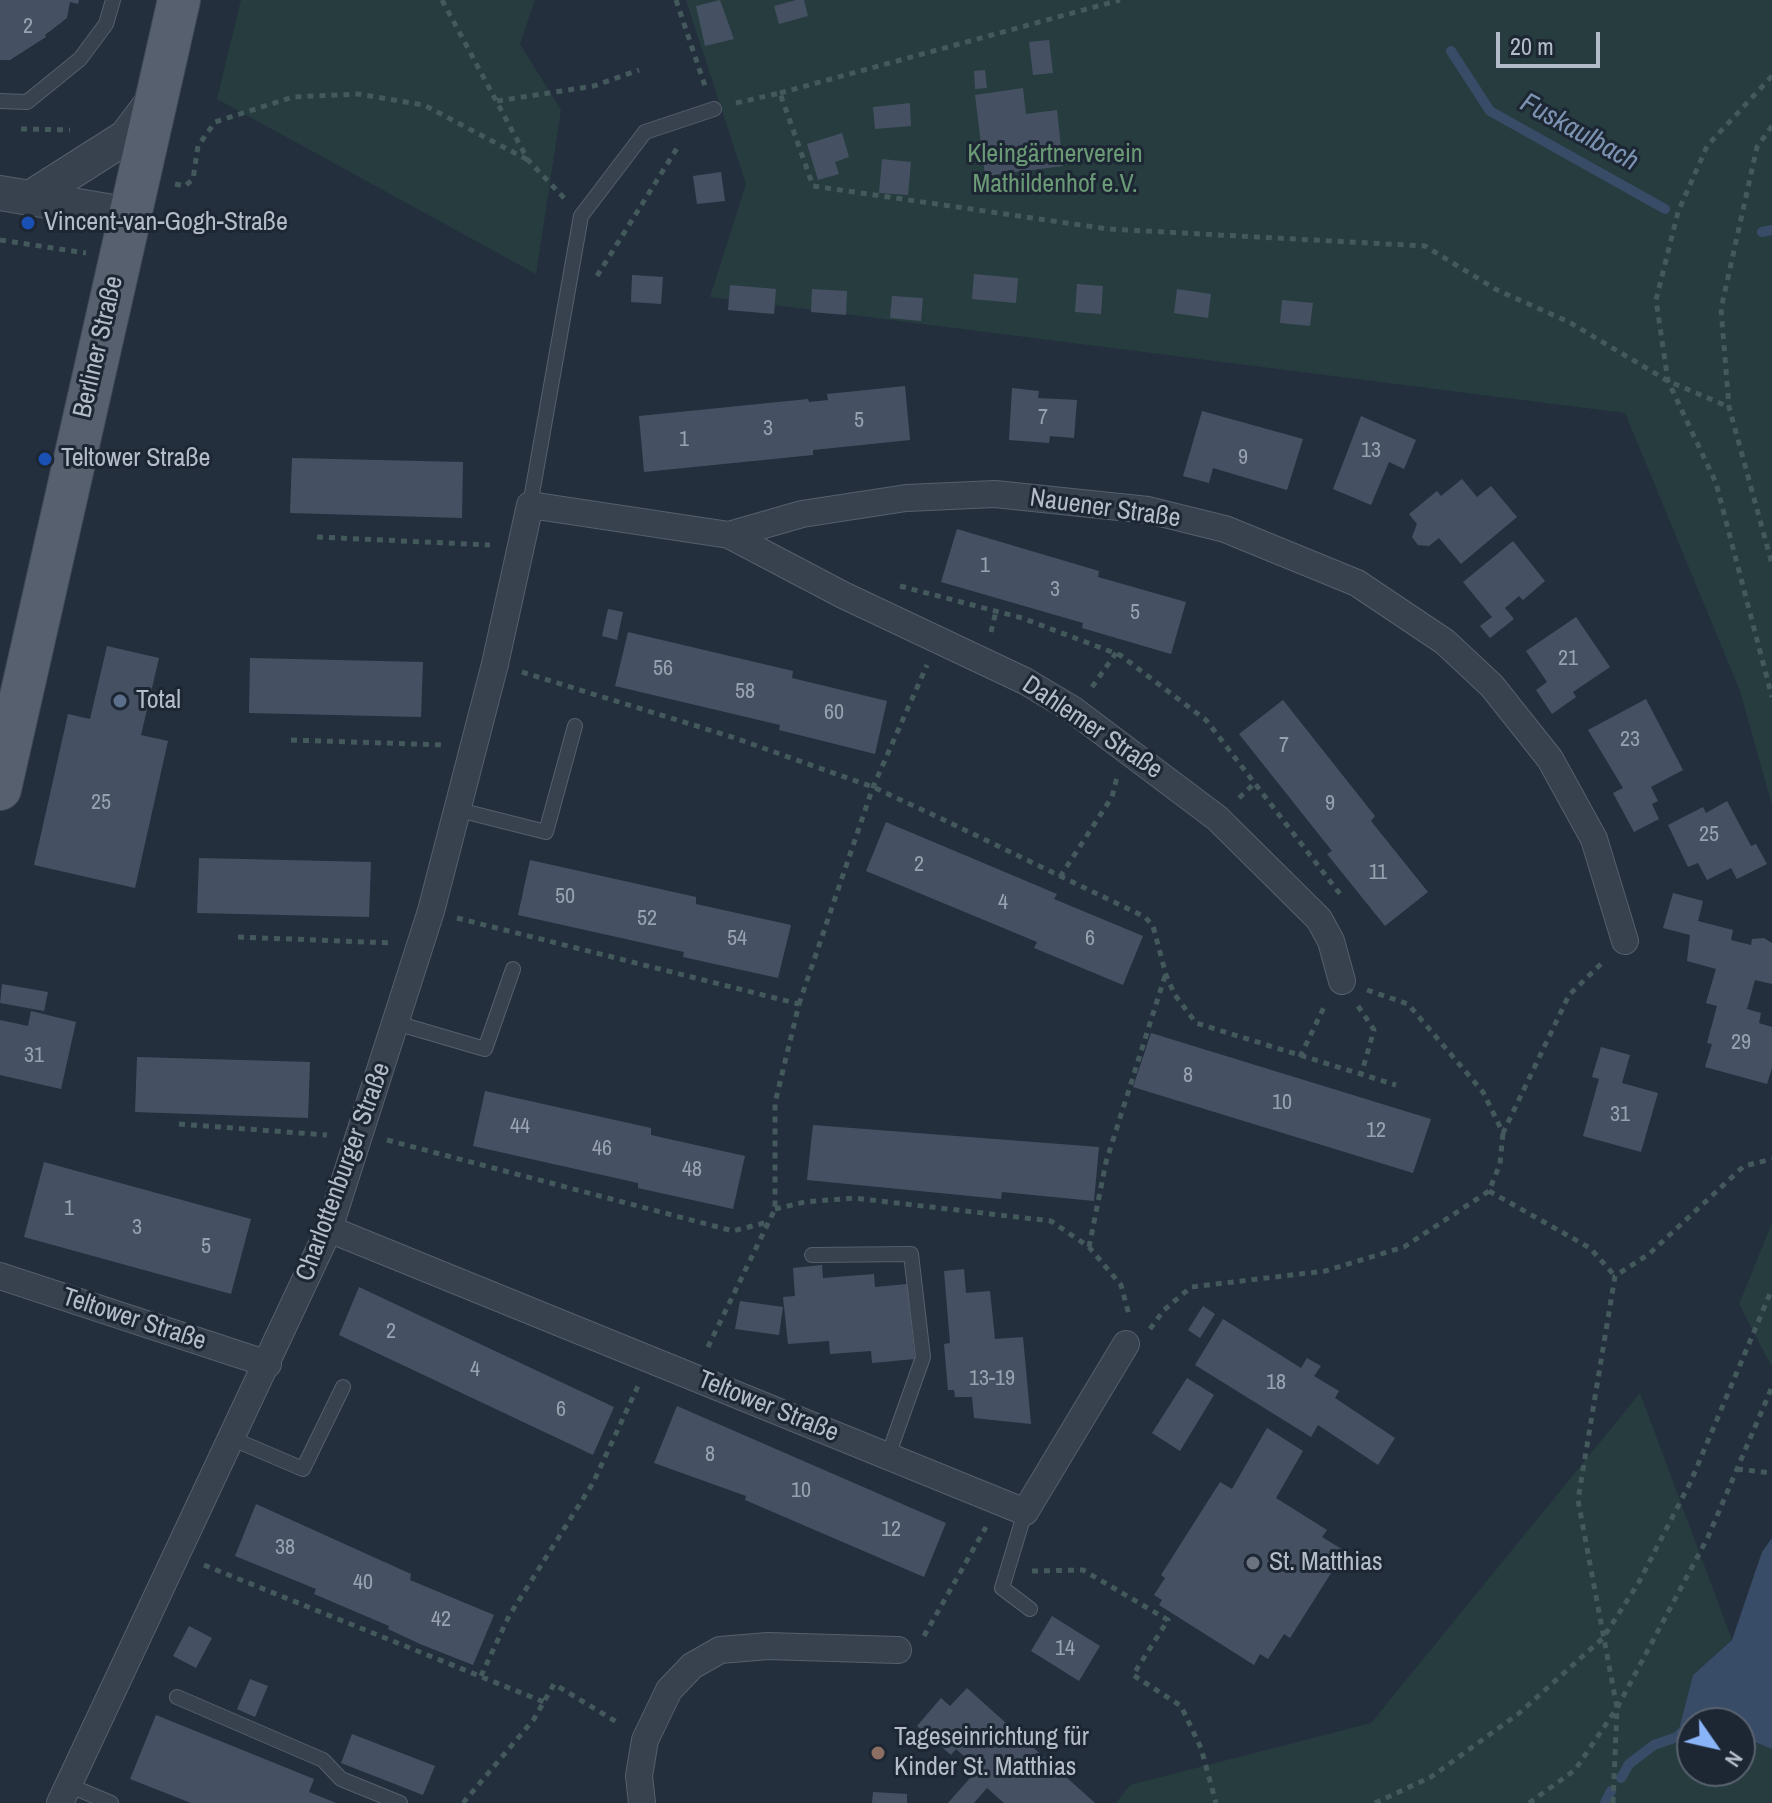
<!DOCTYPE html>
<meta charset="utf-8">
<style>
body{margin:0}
#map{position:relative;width:1772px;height:1803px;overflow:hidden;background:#242f3e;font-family:"Archivo Narrow",sans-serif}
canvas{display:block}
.north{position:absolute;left:1676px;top:1707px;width:80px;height:80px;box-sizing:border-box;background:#1d2633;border:2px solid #59626f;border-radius:50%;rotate:124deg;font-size:22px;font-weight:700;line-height:32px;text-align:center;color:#b4bcc9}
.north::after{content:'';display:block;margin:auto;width:28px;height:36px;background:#8ab4f8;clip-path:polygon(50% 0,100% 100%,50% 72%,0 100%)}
.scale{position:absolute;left:1496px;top:32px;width:104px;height:36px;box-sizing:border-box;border:4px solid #b4bcc9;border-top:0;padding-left:10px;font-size:24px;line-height:28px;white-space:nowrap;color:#b4bcc9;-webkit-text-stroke:6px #1d2633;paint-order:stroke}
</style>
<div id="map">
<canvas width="1772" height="1803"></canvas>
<div class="north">N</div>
<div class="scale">20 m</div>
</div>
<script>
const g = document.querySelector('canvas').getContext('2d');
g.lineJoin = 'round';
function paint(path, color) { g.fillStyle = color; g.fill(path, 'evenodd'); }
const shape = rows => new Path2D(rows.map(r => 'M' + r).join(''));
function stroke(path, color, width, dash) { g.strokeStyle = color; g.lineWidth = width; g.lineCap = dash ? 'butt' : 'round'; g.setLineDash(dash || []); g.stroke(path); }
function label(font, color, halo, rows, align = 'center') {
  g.font = font + ' "Archivo Narrow",sans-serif'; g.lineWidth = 6; g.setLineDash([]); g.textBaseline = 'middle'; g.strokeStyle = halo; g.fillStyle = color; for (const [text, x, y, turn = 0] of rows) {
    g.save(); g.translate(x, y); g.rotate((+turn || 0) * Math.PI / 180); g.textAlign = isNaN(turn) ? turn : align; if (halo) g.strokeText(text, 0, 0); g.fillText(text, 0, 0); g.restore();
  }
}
paint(shape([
 [241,0,535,0,520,44,561,110,536,274,217,99],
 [686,0,1772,0,1772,805,1740,691,1625,413,710,297,746,184],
 [1772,1223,1772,1367,1739,1304],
 [1640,1393,1732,1640,1693,1675,1677,1737,1692,1753,1692,1771,1740,1771,1740,1736,1772,1749,1772,1803,1116,1803,1130,1785,1371,1723]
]), '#263c3f');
paint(shape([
 [1772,1538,1772,1749,1740,1736,1740,1723,1692,1723,1692,1753,1677,1737,1693,1675,1732,1640,1762,1552]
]), '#394c67');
stroke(shape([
 [1451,51,1490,111,1665,209],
 [1762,232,1772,230],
 [1621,1778,1629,1764,1654,1745,1677,1737,1687,1727],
 [1605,1803,1611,1791]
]), '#394c67', 10);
paint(shape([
 [0,0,79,0,78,4,70,2,67,18,45,35,46,37,10,60,0,60],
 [720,0,734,39,705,46,696,6],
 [796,0,804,0,808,16,779,24,774,6],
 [1049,40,1053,73,1033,75,1029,42],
 [985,70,987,88,975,89,974,71],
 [1023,88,1026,114,1057,110,1063,166,985,176,975,95],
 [910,103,911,126,875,129,873,107],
 [842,133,849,157,835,162,839,174,818,180,807,144],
 [882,159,911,162,908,195,879,193],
 [721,172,725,201,697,204,693,176],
 [974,274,1018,278,1016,303,972,299],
 [632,275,663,277,661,304,631,302],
 [1077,284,1103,286,1101,314,1075,312],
 [730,285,776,289,774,314,728,310],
 [812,289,847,291,846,315,811,312],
 [1177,289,1211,294,1208,318,1174,313],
 [892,296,923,298,921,321,890,318],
 [1282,300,1313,303,1310,326,1280,323],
 [905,386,910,440,813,450,813,455,644,472,639,416,808,399,809,402,828,400,827,394],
 [1012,388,1039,391,1038,398,1077,400,1074,438,1050,436,1049,443,1009,440],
 [1202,411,1303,439,1287,490,1213,468,1209,483,1183,476],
 [1361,416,1416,440,1404,469,1389,462,1371,505,1333,489],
 [292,458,463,462,462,518,290,513],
 [1462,479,1477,497,1491,486,1517,517,1461,564,1439,538,1429,546,1418,545,1412,537,1417,524,1409,514,1437,491,1441,496],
 [957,529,1099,571,1098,577,1186,602,1171,654,1082,628,1083,623,941,582],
 [1513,541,1545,581,1523,600,1519,596,1505,608,1514,619,1490,638,1480,626,1492,617,1463,582],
 [608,609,623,612,617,640,602,636],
 [1576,617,1610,667,1573,692,1576,697,1552,714,1536,690,1547,682,1526,651],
 [628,632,793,671,792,678,887,701,875,754,779,730,780,725,615,686],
 [107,646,159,658,141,735,168,741,135,888,34,865,68,714,90,719],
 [250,658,423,662,421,717,249,713],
 [1646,699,1683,770,1651,787,1658,801,1652,804,1659,819,1634,832,1613,793,1623,788,1588,730],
 [1283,700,1375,816,1371,821,1428,892,1385,926,1327,854,1332,851,1239,734],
 [1727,801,1751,846,1756,844,1767,864,1737,879,1731,868,1707,880,1698,863,1688,867,1668,825,1703,807,1706,813],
 [886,822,1057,894,1054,899,1143,936,1123,985,1034,948,1037,942,866,871],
 [199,858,371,862,369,917,197,913],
 [530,860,696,897,696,904,791,925,778,978,683,957,684,952,518,915],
 [1673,893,1703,901,1698,921,1733,930,1731,940,1751,945,1752,939,1764,938,1772,943,1772,984,1755,980,1747,1009,1761,1013,1759,1023,1772,1027,1772,1068,1767,1084,1705,1067,1712,1044,1707,1043,1717,1006,1706,1003,1716,969,1687,961,1690,935,1663,928],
 [2,984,48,992,44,1011,0,1003],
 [31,1011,76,1022,61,1089,0,1075,0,1020,28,1026],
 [1151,1033,1431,1119,1413,1173,1133,1087],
 [1601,1047,1630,1055,1622,1083,1658,1093,1641,1152,1583,1136,1599,1079,1592,1077],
 [137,1057,310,1062,308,1118,135,1112],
 [485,1091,651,1128,651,1135,745,1156,733,1209,638,1188,638,1183,473,1146],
 [813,1125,1099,1147,1094,1201,1002,1192,1001,1199,807,1180],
 [44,1162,251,1219,231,1294,24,1237],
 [822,1265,823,1278,874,1274,875,1287,907,1284,915,1359,872,1363,871,1351,830,1354,829,1341,788,1344,783,1297,795,1296,793,1268],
 [964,1269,966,1293,990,1291,995,1339,1023,1337,1031,1424,974,1418,972,1397,955,1397,954,1390,948,1390,944,1344,950,1343,944,1271],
 [359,1287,614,1407,593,1455,339,1335],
 [740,1301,783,1307,779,1335,735,1329],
 [1203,1306,1215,1314,1200,1338,1188,1330],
 [1223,1319,1301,1368,1307,1358,1321,1366,1314,1376,1339,1391,1335,1398,1395,1438,1378,1465,1318,1425,1311,1437,1195,1365],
 [1187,1378,1214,1395,1180,1451,1152,1433],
 [677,1406,946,1523,924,1577,745,1500,746,1496,654,1463],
 [1267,1428,1303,1451,1276,1498,1327,1530,1322,1537,1345,1551,1290,1638,1284,1634,1268,1659,1260,1654,1254,1665,1159,1605,1162,1600,1154,1595,1165,1578,1161,1575,1220,1482,1232,1489],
 [256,1504,411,1574,410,1580,494,1615,473,1665,420,1644,388,1629,389,1626,314,1594,316,1589,235,1556],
 [1052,1616,1100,1646,1079,1681,1031,1651],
 [189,1626,212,1638,196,1668,173,1656],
 [250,1679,268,1686,255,1717,237,1709],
 [967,1688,1095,1803,1004,1803,987,1788,974,1803,948,1803,978,1769,956,1749,951,1755,917,1726,941,1698,950,1706],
 [156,1715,314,1779,309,1792,336,1803,191,1803,130,1779],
 [352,1734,435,1766,423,1795,341,1763],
 [873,1792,907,1794,907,1803,872,1803]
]), '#455162');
const service = shape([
 [0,101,27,102,80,59,106,24,113,0],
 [530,505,581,216,645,132,714,109],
 [459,810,546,832,575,726],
 [396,1023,485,1049,513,969],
 [812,1255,911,1254,923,1357,888,1456],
 [233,1439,303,1469,343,1387],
 [1025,1512,1002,1588,1030,1609],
 [177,1697,323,1760,341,1779,400,1803],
 [68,1785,111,1803]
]);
const minor = shape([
 [729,535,843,595,1025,681,1072,709,1217,818,1319,919,1331,941,1342,981],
 [329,1229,1025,1512,1126,1344],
 [0,1276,268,1364],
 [60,1803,329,1229,431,911,495,664,530,505,729,535,802,514,906,498,995,494,1148,510,1225,529,1357,583,1445,642,1492,686,1550,759,1594,839,1625,941],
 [642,1803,639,1776,645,1740,669,1690,692,1666,720,1650,768,1646,898,1650]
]);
const tertiary = shape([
 [0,193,131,215],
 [30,198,126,137,154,100]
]);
const primary = shape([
 [0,789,179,0]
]);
stroke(service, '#565f6c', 16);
stroke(minor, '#565f6c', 28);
stroke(tertiary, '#565f6c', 36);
stroke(primary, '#414a57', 44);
stroke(shape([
 [442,0,528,160,566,200],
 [676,0,706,89],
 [1772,76,1707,146,1678,212,1656,300,1668,381,1716,483,1772,697],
 [780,93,1120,0],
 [497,101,594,86,639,70],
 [736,103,780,93,813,186,1108,229,1425,246,1497,290,1569,322,1668,381,1729,407],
 [1772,126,1757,147,1721,309,1729,407,1772,564],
 [21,129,70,130],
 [175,184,185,186,193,179,198,146,215,122,293,97,358,94,424,105,528,160],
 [0,240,86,253],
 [597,276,679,145],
 [317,537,490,545],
 [900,586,1022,618,1120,655,1206,720,1340,894],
 [991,632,996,611],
 [522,672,732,737,873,787,942,819,1145,917,1153,926,1166,975,1175,995,1196,1023,1396,1085],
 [1092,687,1116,653],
 [291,740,445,745],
 [1239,798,1256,782],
 [1060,877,1112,797,1117,777],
 [457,918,799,1004,775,1103,775,1209,706,1351],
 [238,937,392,943],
 [1367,990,1408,1004,1483,1092,1503,1133,1569,995,1604,961],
 [799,1004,873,787,927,665],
 [1358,1006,1374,1030,1361,1075],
 [1300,1057,1325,1005],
 [179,1124,327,1135],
 [387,1140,733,1231,768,1222],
 [1489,1191,1590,1248,1615,1276],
 [775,1209,805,1202,854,1198,1051,1221,1089,1247,1121,1285,1129,1315],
 [1089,1247,1106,1162,1165,976],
 [1150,1329,1164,1310,1191,1287,1325,1271,1404,1247,1489,1191,1500,1164,1503,1133],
 [1737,1469,1772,1473],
 [204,1565,544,1702],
 [1032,1571,1083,1570,1168,1620,1133,1675,1181,1706,1201,1748,1216,1803],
 [924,1636,986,1527],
 [481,1676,509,1616,593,1483,638,1386],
 [463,1803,534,1719,554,1684,620,1724],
 [1375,1803,1431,1777,1518,1714,1603,1638,1639,1582,1691,1481,1772,1289],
 [1529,1803,1575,1770,1617,1708,1708,1537,1772,1387],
 [1613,1803,1617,1708,1578,1500,1615,1276,1649,1254,1744,1166,1772,1159]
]), '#44595c', 5, [6, 6]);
stroke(service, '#38414e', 14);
stroke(minor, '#38414e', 26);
stroke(tertiary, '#38414e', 34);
stroke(primary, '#56606e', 42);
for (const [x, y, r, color] of [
 [28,223,8,"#1a4fb4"],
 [45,459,8,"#1a4fb4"],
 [120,701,8,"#5c6f8a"],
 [1253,1563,8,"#6b7280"],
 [878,1753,8,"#8d6e63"]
]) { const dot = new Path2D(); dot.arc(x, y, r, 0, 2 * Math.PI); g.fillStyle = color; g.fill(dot); stroke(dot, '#1d2633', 3); }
label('22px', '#98a1af', null, [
 ["2",28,27],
 ["7",1043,418],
 ["5",859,421],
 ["3",768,429],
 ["1",684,440],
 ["13",1371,451],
 ["9",1243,458],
 ["1",985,566],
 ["3",1055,590],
 ["5",1135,613],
 ["21",1568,659],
 ["56",663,669],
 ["58",745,692],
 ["60",834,713],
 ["23",1630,740],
 ["7",1284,746],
 ["25",101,803],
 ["9",1330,804],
 ["25",1709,835],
 ["2",919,865],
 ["11",1378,873],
 ["50",565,897],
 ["4",1003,903],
 ["52",647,919],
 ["54",737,939],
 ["6",1090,939],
 ["29",1741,1043],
 ["31",34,1056],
 ["8",1188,1076],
 ["10",1282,1103],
 ["31",1620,1115],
 ["44",520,1127],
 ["12",1376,1131],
 ["46",602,1149],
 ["48",692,1170],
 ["1",69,1209],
 ["3",137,1228],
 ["5",206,1247],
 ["2",391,1332],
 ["4",475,1370],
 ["13-19",992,1379],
 ["18",1276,1383],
 ["6",561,1410],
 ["8",710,1455],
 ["10",801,1491],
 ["12",891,1530],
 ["38",285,1548],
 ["40",363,1583],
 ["42",441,1620],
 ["14",1065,1649]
]);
label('26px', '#6b9a76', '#1d2633', [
 ["Kleingärtnerverein",1055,155],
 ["Mathildenhof e.V.",1055,185]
]);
label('26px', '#b4bcc9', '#1d2633', [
 ["Vincent-van-Gogh-Straße",44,223],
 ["Teltower Straße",61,459],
 ["Total",136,701],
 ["St. Matthias",1269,1563],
 ["Tageseinrichtung für",894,1738],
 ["Kinder St. Matthias",894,1768]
], 'left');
label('26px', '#b4bcc9', '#1d2633', [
 ["Berliner Straße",99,347,-77],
 ["Nauener Straße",1105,509,8],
 ["Dahlemer Straße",1092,728,34],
 ["Charlottenburger Straße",344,1172,-70],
 ["Teltower Straße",134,1320,18],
 ["Teltower Straße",768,1407,22]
]);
label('italic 28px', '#7c92b1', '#1d2633', [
 ["Fuskaulbach",1579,133,29]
]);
</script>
